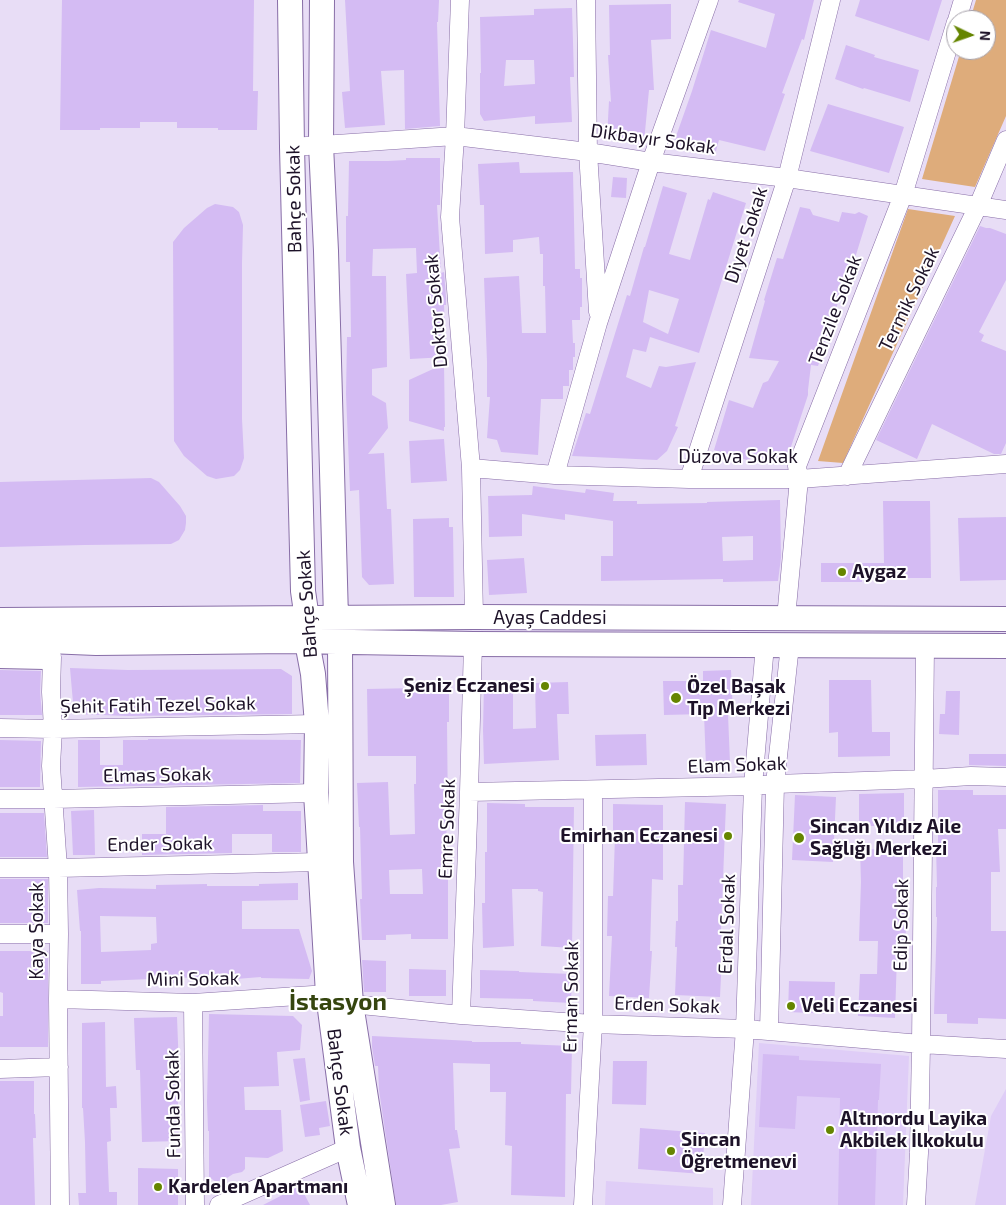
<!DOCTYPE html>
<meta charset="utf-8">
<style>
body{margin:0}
#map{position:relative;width:1006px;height:1205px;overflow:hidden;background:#e8ddf6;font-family:"Exo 2",sans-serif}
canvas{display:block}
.north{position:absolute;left:946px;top:10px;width:50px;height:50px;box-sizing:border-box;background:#fff;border:1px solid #a5a0a9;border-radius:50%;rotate:93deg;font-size:14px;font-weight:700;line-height:20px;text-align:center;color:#1d1228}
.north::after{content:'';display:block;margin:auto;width:18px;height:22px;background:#658500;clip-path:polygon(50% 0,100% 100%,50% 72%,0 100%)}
</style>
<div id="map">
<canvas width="1006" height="1205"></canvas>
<div class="north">N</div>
</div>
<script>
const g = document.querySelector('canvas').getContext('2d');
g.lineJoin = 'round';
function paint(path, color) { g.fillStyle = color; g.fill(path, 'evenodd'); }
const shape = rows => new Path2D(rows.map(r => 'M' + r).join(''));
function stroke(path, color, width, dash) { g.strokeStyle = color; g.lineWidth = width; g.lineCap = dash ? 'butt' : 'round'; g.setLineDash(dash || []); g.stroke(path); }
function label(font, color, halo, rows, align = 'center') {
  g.font = font + ' "Exo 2",sans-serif'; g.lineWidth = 4; g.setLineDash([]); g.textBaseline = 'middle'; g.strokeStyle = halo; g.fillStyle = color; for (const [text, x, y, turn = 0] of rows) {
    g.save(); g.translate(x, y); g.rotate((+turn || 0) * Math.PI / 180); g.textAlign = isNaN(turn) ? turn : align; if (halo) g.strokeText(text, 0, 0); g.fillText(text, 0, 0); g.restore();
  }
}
paint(shape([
 [759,1043,909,1056,903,1205,751,1205],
 [1006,1089,1006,1205,975,1205,991,1116],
 [606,1181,713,1188,713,1205,605,1205]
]), '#dfcdf7');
paint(shape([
 [976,0,1006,0,1006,116,975,187,922,179,961,50,986,50,986,20,970,20],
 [908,209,955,216,843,463,818,461]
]), '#deac7b');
paint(shape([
 [62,0,254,0,253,91,258,91,257,130,218,130,218,128,177,128,177,122,140,122,140,128,100,128,100,130,60,130],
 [345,0,439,0,438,22,437,22,440,126,405,129,404,70,381,71,385,125,345,128,342,92,350,91],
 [739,0,814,0,804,40,802,39,782,93,785,94,765,151,719,140,716,151,674,142,692,91,711,30,766,48,775,14,738,2],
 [860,0,942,0,929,41,855,16],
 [671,4,671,39,651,40,654,90,649,90,644,142,607,138,609,101,611,102,608,55,610,55,609,5],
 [572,8,574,77,570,77,572,122,535,124,535,116,484,121,480,114,480,73,481,73,480,17,534,15,534,9],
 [506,60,534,60,535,84,504,86],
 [846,45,875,55,874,57,919,70,910,102,864,88,863,89,835,79],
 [828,104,904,127,889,173,810,151],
 [406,158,440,158,440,205,437,205,441,273,444,272,446,297,446,305,444,305,446,357,410,359,406,274,417,273,416,248,373,249,372,276,386,276,387,367,372,369,372,395,386,403,388,428,368,454,384,453,387,509,391,509,394,584,369,585,362,577,359,490,350,491,346,394,347,337,351,337,350,262,346,262,346,216,348,216,349,161,388,161,406,160],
 [519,162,520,173,573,172,575,269,580,269,580,278,582,278,582,307,580,307,580,320,572,320,573,343,575,343,575,357,573,357,573,370,569,370,569,386,563,386,563,399,541,399,538,455,501,452,497,440,487,438,490,397,487,397,487,362,484,278,519,276,522,333,546,333,545,286,543,286,543,254,540,254,539,237,513,240,513,252,485,254,484,205,480,205,478,164],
 [613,177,627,178,626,198,611,197],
 [663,186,687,193,669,254,690,260,708,199,710,200,713,192,746,203,699,353,650,337,646,352,633,349,626,377,651,388,659,366,666,367,696,362,675,426,678,427,667,451,657,460,572,456,586,413,590,414,627,295,630,296,644,247,645,247],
 [649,290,679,299,668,334,643,322],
 [215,204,233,207,239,212,243,225,242,263,242,419,244,458,240,470,234,476,216,479,207,476,184,456,174,441,173,242,184,228,207,208],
 [800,207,810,209,813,215,839,222,842,212,855,214,859,212,868,216,855,258,852,258,818,366,811,365,808,390,808,395,785,465,752,454,750,461,714,450,729,400,753,408,763,383,768,381,779,361,749,358,765,301,764,300,777,258,783,259],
 [980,226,986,228,990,228,1006,234,1006,280,979,332,984,335,981,341,1006,351,1006,443,1001,454,994,454,932,424,917,459,876,440],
 [444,364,445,427,444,427,444,431,409,421,409,380],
 [444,439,447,481,411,483,409,441],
 [151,478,159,482,180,506,186,516,186,523,185,530,179,540,171,544,85,545,0,547,0,482],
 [533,486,585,493,586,489,614,493,613,501,637,501,637,504,707,503,707,502,780,500,781,558,778,581,723,582,723,579,601,581,601,556,613,556,613,521,565,514,565,520,522,514,522,536,489,537,488,496,532,495],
 [753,536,753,560,723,561,722,537],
 [883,501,930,501,931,578,862,578,862,582,821,582,821,563,884,563],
 [1006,517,1006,580,960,581,958,518],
 [449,518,449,527,453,527,454,597,414,597,413,519],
 [524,558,527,593,489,595,487,560],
 [70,668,128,670,281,669,292,676,292,714,128,716,74,714],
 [0,670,41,671,40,692,42,715,0,715],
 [731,670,733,714,728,714,730,763,706,765,704,714,664,715,663,681,703,681,703,671],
 [829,680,871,680,872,732,890,732,890,756,838,757,838,732,829,733],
 [568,682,569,714,557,714,559,760,484,764,483,730,484,684,513,684,513,729,536,728,535,683],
 [417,685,449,685,449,722,447,722,448,820,446,820,448,873,448,939,411,939,411,934,386,935,386,940,362,940,360,899,362,899,360,827,359,827,357,783,388,782,390,835,415,834,414,784,416,784,416,756,368,756,367,689,417,688],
 [422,869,423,894,390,894,389,870],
 [946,691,960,691,959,735,939,734,940,714,945,714],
 [646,734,647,765,596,766,595,735],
 [148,739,301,740,300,783,78,787,78,740,100,740,100,765,123,765,123,740,148,740],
 [0,740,41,741,40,787,0,787],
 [969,754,1006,754,1006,766,969,765],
 [938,790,973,790,973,795,1006,795,1006,829,998,829,1000,872,991,872,991,931,1006,931,1006,1019,978,1018,978,1024,947,1023,947,1014,934,1014,937,917,936,917,936,887,937,887,936,846,938,846],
 [904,793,904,826,859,826,859,794],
 [795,795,836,797,833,862,792,860],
 [685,802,726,804,720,955,722,955,720,997,675,995,677,947,675,947,676,921,678,921,678,885,683,885],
 [487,803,525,804,525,807,574,807,572,948,541,946,543,892,538,891,538,889,512,889,514,946,483,948,482,903,485,903,485,852,487,852],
 [613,804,663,805,663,880,652,879,650,951,652,951,649,998,609,996,612,936,607,936,608,896,613,896,615,836,613,836],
 [263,805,263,811,301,811,301,852,272,852,272,834,232,834,232,853,142,855,142,834,166,834,166,807],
 [94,810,95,855,73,855,71,811],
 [0,813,44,813,47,857,0,857],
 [860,849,903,850,903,897,907,897,905,955,897,954,895,1018,858,1016,860,974,877,974,878,941,859,941,861,882],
 [0,879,48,879,48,923,0,923],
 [298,883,298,900,242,901,242,929,299,929,312,971,309,979,261,978,261,977,223,980,174,977,174,983,151,984,151,979,101,981,101,984,81,984,81,931,80,931,77,890,99,888,156,889,156,885,207,884,207,886,259,886,259,884],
 [100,916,156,917,157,943,151,944,151,950,101,952],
 [0,951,48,951,48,1047,0,1047,0,1016,3,1016,3,993,0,992],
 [362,960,386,961,386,992,364,992],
 [409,969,446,970,446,996,409,996],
 [480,970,519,971,519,972,572,974,571,1003,533,1001,533,999,480,998],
 [789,981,835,982,834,1014,788,1012],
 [209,1014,293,1016,302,1025,300,1050,277,1052,279,1086,244,1087,245,1110,281,1110,283,1151,268,1158,245,1157,245,1169,242,1172,233,1174,227,1178,216,1182,209,1177,209,1131,208,1131,207,1102],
 [177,1017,179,1069,177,1069,179,1141,142,1142,140,1070,136,1070,134,1018],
 [105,1022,106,1087,116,1086,117,1108,110,1108,111,1141,107,1142,109,1192,117,1192,117,1205,79,1205,78,1193,86,1193,85,1142,83,1108,82,1108,82,1023],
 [372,1036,472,1041,472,1042,521,1042,521,1044,572,1046,571,1094,566,1094,565,1197,511,1195,512,1146,505,1145,506,1092,490,1092,490,1064,453,1063,455,1130,457,1130,460,1148,449,1149,458,1202,441,1205,396,1205,379,1090,378,1066,375,1066,372,1047],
 [763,1054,799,1056,799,1060,881,1064,879,1100,878,1100,875,1205,838,1205,840,1098,797,1096,795,1129,759,1127],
 [305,1058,310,1100,300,1102,293,1059],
 [613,1061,647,1061,646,1105,612,1104],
 [0,1081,34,1081,34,1114,35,1114,36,1138,33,1138,35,1205,0,1205],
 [326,1101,330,1126,319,1128,320,1135,305,1137,300,1105],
 [640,1128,705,1133,702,1174,638,1169],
 [138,1168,178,1169,178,1205,138,1205],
 [300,1186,310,1205,263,1205]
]), '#d4bbf3');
const street = shape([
 [460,0,455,136,450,217,471,468,474,617],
 [586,0,588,152,598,312],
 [957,20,963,0],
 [292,147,455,136,588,152,651,162,787,178,1006,210],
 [471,468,555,475,689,479,799,479,1006,464],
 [555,475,598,323,651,162,709,0],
 [847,476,978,206,1006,140],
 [689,479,787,178,831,0],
 [786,618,799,479,797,466,903,195,956,22],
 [52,657,51,692,53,729,51,766,58,868,59,934,58,999,60,1205],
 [0,728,53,729,317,724],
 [469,792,753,786,775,784,924,779,971,776,1006,777],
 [0,799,53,799,316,793],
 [0,868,58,868,320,862],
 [0,934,59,934],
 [58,999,193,1003,328,994,351,1004,461,1015,593,1024,745,1029,921,1044,1006,1049],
 [193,1003,195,1205],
 [461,1015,469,792,473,644],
 [769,1031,775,784,790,645],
 [0,1069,59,1067],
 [219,1205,348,1148],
 [583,1205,593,1024,593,790],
 [732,1205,745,1029,753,786,765,645],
 [916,1205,919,1153,921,1044,925,646]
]);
const secondary = shape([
 [290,0,292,147,303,591,307,619,307,642,313,674,317,724,316,793,328,994,348,1148,360,1205],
 [322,0,321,145,326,251,336,618,340,642,341,862,351,1004,383,1205],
 [0,620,474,617,1006,619],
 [0,639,96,643,292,641,473,644,1006,646],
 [0,656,45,657]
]);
stroke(street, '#886ea7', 19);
stroke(secondary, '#886ea7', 26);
stroke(street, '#fff', 18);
stroke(secondary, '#fff', 24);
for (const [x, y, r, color] of [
 [842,572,5,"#658500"],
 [545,686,5,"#658500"],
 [676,698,6,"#658500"],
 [728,836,5,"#658500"],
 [799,838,6,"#658500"],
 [791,1006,5,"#658500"],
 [830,1130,5,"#658500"],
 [671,1151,5,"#658500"],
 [158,1187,5,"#658500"]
]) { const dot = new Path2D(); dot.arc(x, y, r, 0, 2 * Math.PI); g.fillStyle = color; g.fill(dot); stroke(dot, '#fff', 2); }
label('19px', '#1d1228', '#fff', [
 ["Dikbayır Sokak",653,139,8],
 ["Bahçe Sokak",294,199,-91],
 ["Diyet Sokak",746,235,-72],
 ["Termik Sokak",909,299,-64],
 ["Tenzile Sokak",835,310,-69],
 ["Doktor Sokak",436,311,-95],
 ["Düzova Sokak",738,457],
 ["Bahçe Sokak",307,604,-94],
 ["Ayaş Caddesi",550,618],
 ["Şehit Fatih Tezel Sokak",158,705,-1],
 ["Elam Sokak",737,765,-2],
 ["Elmas Sokak",157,775,-1],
 ["Emre Sokak",447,829,-88],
 ["Ender Sokak",160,844,-1],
 ["Erdal Sokak",727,924,-88],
 ["Edip Sokak",901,925,-89],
 ["Kaya Sokak",37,931,-90],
 ["Mini Sokak",193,979,-1],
 ["Erman Sokak",571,997,-89],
 ["Erden Sokak",667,1005,2],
 ["Bahçe Sokak",340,1082,83],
 ["Funda Sokak",173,1104,-91]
]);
label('bold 19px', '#1d1228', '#fff', [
 ["Aygaz",852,572],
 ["Şeniz Eczanesi",535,686,"right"],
 ["Özel Başak",687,687],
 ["Tıp Merkezi",687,709],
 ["Sincan Yıldız Aile",810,827],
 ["Sağlığı Merkezi",810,849],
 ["Emirhan Eczanesi",718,836,"right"],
 ["Veli Eczanesi",801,1006],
 ["Altınordu Layika",840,1119],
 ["Akbilek İlkokulu",840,1141],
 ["Sincan",681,1140],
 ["Öğretmenevi",681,1162],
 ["Kardelen Apartmanı",168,1187]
], 'left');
label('bold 24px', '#35450f', '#fff', [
 ["İstasyon",338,1002]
]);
</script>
